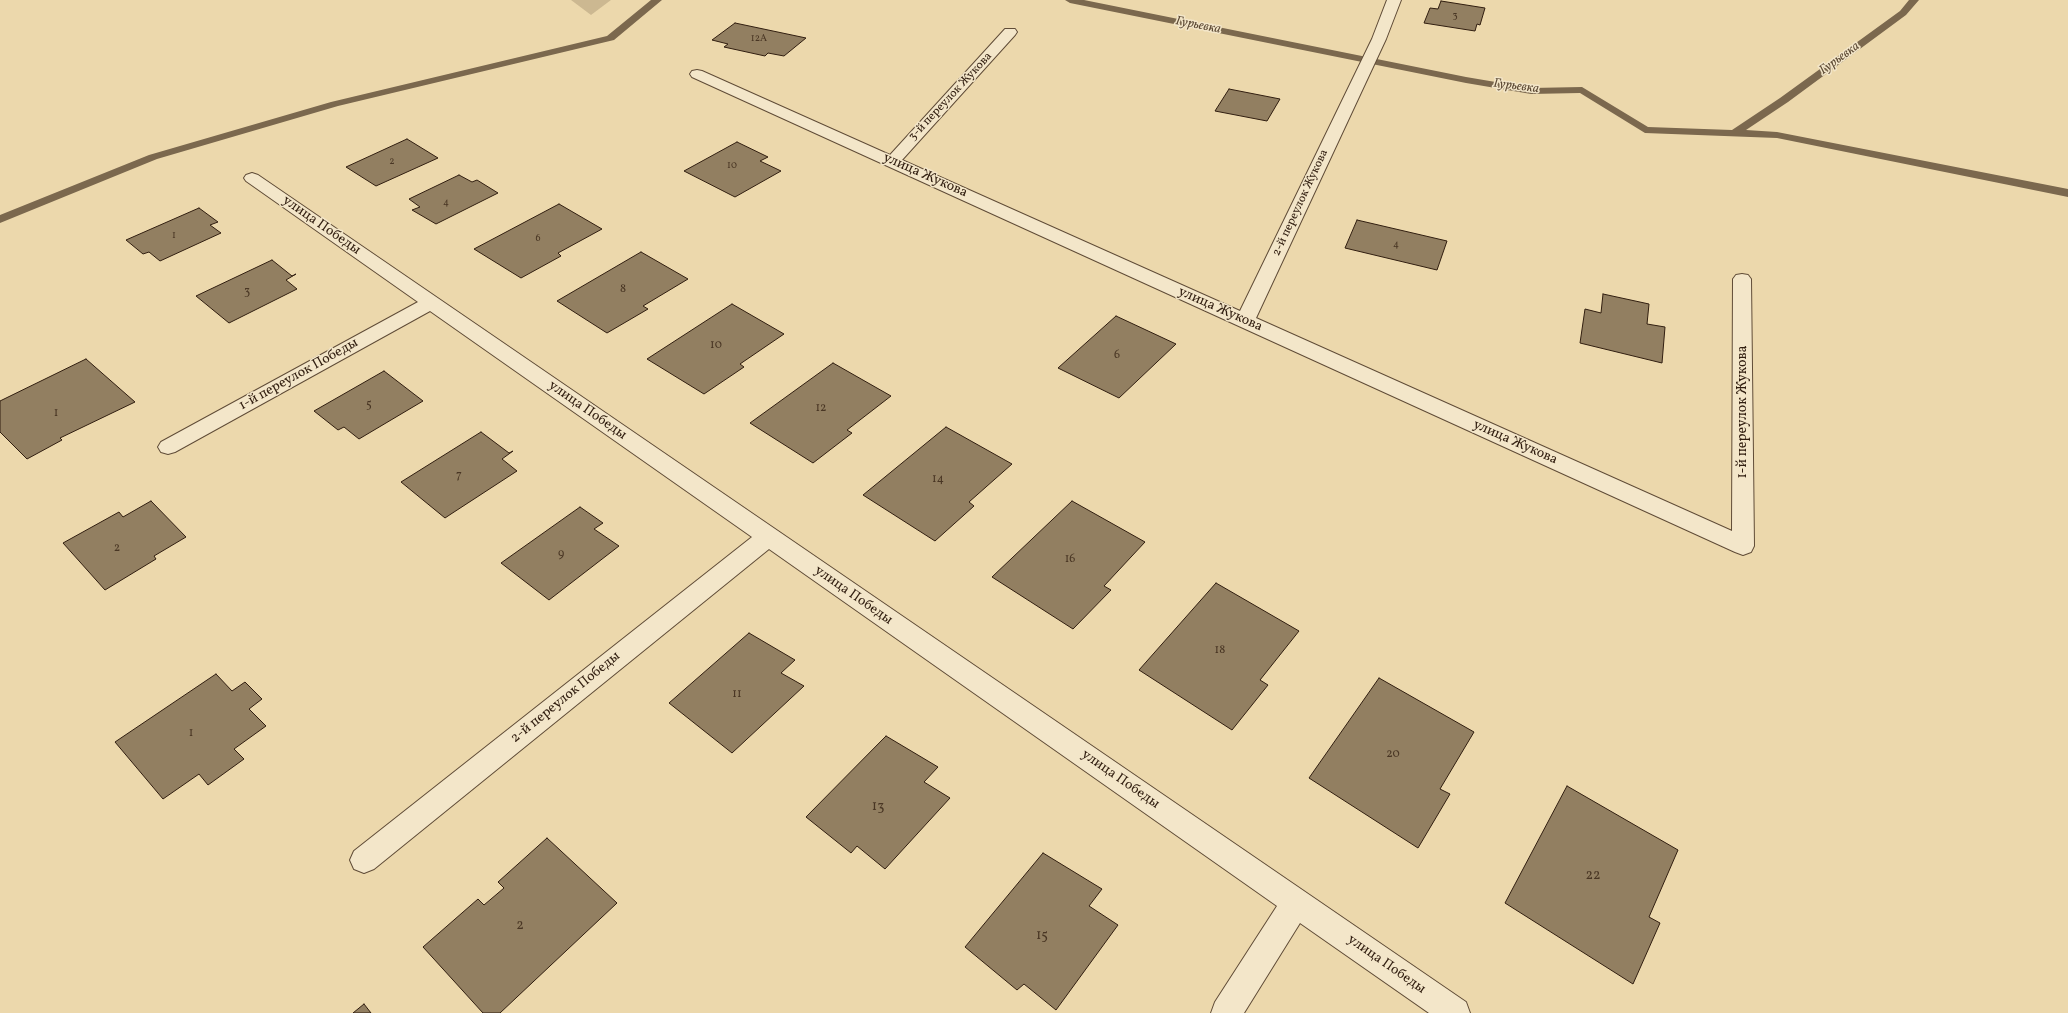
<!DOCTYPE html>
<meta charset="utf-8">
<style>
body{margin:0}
canvas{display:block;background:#ecd8ac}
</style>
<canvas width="2068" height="1013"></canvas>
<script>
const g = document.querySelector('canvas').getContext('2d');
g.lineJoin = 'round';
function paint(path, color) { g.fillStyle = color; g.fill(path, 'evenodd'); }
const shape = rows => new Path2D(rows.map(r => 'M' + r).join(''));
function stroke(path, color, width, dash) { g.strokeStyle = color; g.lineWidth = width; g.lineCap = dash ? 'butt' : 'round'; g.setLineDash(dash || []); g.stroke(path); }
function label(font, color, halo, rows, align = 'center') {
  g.font = font + ' Vollkorn,serif'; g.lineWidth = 3; g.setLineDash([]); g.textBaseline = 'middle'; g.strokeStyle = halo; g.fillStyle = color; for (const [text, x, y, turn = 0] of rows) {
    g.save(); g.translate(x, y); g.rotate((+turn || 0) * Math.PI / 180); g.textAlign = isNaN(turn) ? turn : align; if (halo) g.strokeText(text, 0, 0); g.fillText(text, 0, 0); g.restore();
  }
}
paint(shape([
 [571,0,611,0,591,15]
]), '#ccb891');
paint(shape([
 [651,0,662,0,614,40,338,106,157,159,0,223,0,215,149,155,331,102,607,36,651,0],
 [1065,0,1084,0,1466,77,1531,88,1582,87,1648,127,1732,130,1780,98,1900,11,1909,0,1919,0,1906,15,1788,102,1746,130,1777,132,2068,189,2068,197,1777,138,1645,133,1580,93,1531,94,1466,83,1070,3,1065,0]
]), '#7b684e');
const building = shape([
 [1441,1,1485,8,1480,25,1477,24,1475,31,1424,23,1430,8,1438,9,1441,1],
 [735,23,806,38,784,56,768,53,765,56,724,47,728,44,712,40,735,23],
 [1229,89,1280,99,1267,121,1215,111,1229,89],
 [407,139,438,158,376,186,346,167,407,139],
 [737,142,768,157,760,161,781,171,735,197,684,171,737,142],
 [459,175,472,182,477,180,498,193,436,224,412,210,420,207,409,199,459,175],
 [559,204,602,229,558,253,561,256,521,278,474,249,559,204],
 [199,208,218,222,210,225,221,233,160,261,149,252,143,254,126,240,199,208],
 [1357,220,1447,241,1437,270,1345,248,1357,220],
 [641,252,688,279,643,306,648,309,607,333,557,301,641,252],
 [272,260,292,276,296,274,286,280,297,289,229,323,196,296,272,260],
 [1603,294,1649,304,1647,324,1665,327,1662,363,1580,343,1585,309,1601,313,1603,294],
 [732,304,784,334,740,364,744,367,704,394,647,359,732,304],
 [1116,316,1176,344,1119,398,1058,368,1116,316],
 [86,359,135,402,60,438,62,440,27,459,0,432,0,401,86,359],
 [833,363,891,396,847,430,852,433,813,463,750,423,833,363],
 [384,371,423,401,359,439,344,427,338,430,314,411,384,371],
 [946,427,1012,464,969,502,974,506,935,541,863,495,946,427],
 [481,432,509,453,513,451,502,459,517,471,451,514,445,518,401,482,481,432],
 [151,501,186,537,154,556,156,559,105,590,63,543,119,512,123,517,151,501],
 [1072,501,1145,542,1104,586,1111,590,1073,629,992,577,1072,501],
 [580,507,603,523,594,529,619,546,549,600,501,563,580,507],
 [1216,583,1299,631,1260,680,1268,685,1232,730,1139,670,1216,583],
 [749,633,795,660,781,673,804,686,732,753,669,703,749,633],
 [216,674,232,691,245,682,262,699,249,709,266,726,234,749,244,759,208,785,199,774,163,799,115,742,216,674],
 [1379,678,1474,732,1440,789,1450,794,1418,848,1309,778,1379,678],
 [886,736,938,767,924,782,950,798,885,869,857,846,851,853,806,817,886,736],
 [1567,786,1678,850,1649,917,1660,923,1633,984,1505,903,1567,786],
 [547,838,617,903,500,1013,483,1013,423,947,478,899,484,905,504,888,498,882,547,838],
 [1043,853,1102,889,1089,906,1118,925,1056,1010,1024,984,1017,990,965,947,1043,853],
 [364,1004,371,1013,353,1013,364,1004]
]);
paint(building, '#927f61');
stroke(building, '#311e10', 1);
const street = shape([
 [1387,0,1401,0,1386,39,1256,318,1732,531,1733,279,1736,275,1742,274,1748,275,1751,279,1754,546,1751,552,1743,555,1735,552,692,77,690,74,692,71,697,70,702,71,890,155,1005,29,1015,29,1017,32,1015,35,902,160,1240,311,1372,39,1387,0],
 [252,173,258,175,1466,1002,1470,1013,1429,1013,1300,923,1244,1013,1211,1013,1215,1002,1277,906,769,549,374,869,364,873,354,869,350,860,354,851,752,537,430,311,175,452,168,454,161,452,158,447,161,442,418,302,246,181,244,178,246,175,252,173]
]);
stroke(street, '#604c37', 2);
paint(street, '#f3e6c9');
label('10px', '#493624', null, [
 ["3",1455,16],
 ["12А",759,39],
 ["2",392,162],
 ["10",732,166],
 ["4",446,203],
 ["1",174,236],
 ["6",538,239],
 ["4",1396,245]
]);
label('12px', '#311e10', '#f3e6c9', [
 ["3-й переулок Жукова",951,97,-47],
 ["2-й переулок Жукова",1301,203,-65]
]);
label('12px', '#493624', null, [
 ["8",623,290],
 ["3",247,293],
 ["10",716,346],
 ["6",1117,356],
 ["5",369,406],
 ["12",821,409],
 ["1",56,414],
 ["7",459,476],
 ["14",938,480],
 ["2",117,549],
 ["9",561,555],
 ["16",1070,560],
 ["18",1220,651],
 ["11",737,695],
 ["1",191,734],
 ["20",1393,755]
]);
label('italic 13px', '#5c4934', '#f3e6c9', [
 ["Гурьевка",1198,26,11],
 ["Гурьевка",1840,59,-36],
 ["Гурьевка",1516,87,7]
]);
label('14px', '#311e10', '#f3e6c9', [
 ["улица Жукова",925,176,24],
 ["улица Победы",321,226,35],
 ["улица Жукова",1220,310,24],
 ["1-й переулок Победы",299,375,-29],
 ["улица Победы",587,411,35],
 ["1-й переулок Жукова",1743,412,-90],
 ["улица Жукова",1515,443,24],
 ["улица Победы",853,596,35],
 ["2-й переулок Победы",566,698,-39],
 ["улица Победы",1120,780,35],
 ["улица Победы",1386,965,35]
]);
label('14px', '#493624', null, [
 ["13",878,807],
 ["22",1593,876],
 ["2",520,926],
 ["15",1042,936]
]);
</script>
